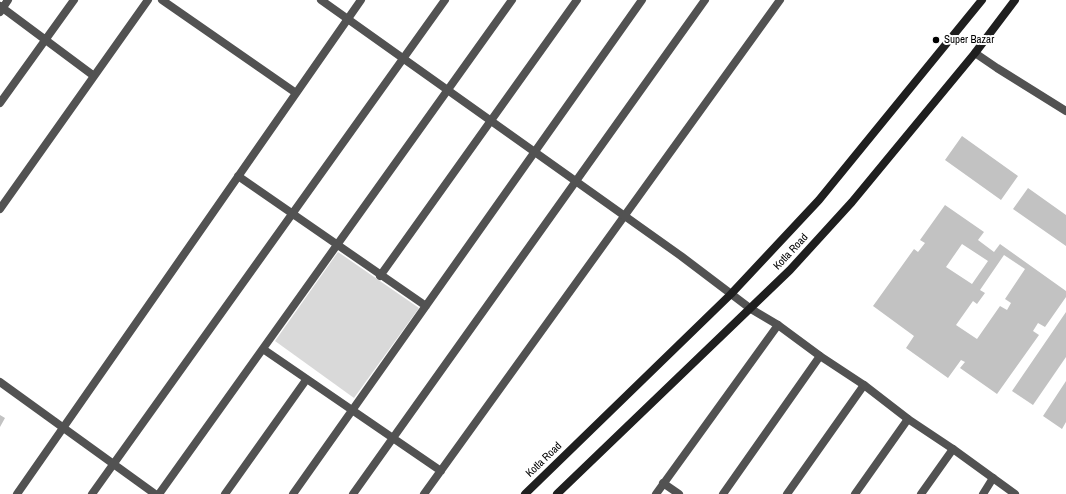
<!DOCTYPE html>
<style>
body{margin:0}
canvas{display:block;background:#fff}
</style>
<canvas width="1066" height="494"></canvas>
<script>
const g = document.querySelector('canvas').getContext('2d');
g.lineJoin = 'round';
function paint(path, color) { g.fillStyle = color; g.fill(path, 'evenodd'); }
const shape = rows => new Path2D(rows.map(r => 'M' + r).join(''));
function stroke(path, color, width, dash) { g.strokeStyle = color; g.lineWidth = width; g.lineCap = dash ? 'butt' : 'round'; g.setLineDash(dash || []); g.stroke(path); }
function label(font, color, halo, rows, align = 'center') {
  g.font = font + ' "Archivo Narrow",sans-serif'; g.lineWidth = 4; g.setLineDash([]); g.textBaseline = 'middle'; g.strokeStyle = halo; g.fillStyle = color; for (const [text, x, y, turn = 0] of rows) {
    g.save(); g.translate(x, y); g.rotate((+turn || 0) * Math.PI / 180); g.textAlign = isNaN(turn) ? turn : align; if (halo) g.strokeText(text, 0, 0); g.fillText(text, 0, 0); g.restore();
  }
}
paint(shape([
 [338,252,419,308,354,398,275,341]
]), '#d9d9d9');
paint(shape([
 [962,136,1018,176,1001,200,945,160],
 [1028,188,1066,215,1066,246,1013,209],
 [945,205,984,232,978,240,994,252,1000,244,1066,291,1066,297,1045,327,1038,323,1033,331,1039,335,997,394,960,368,965,362,961,360,948,378,906,348,914,336,873,306,914,249,918,252,925,243,920,240],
 [962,244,988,261,972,284,946,267],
 [1004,255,1025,269,1005,299,1011,303,1007,310,1000,306,977,339,956,325,973,301,977,304,985,293,980,290],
 [1066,312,1066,357,1033,405,1012,391],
 [1066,381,1066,422,1062,429,1043,416],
 [0,415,5,418,0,427]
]), '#c2c2c2');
stroke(shape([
 [975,53,997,68,1066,111]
]), '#525252', 8);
stroke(shape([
 [162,0,296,93],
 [0,6,94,76],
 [0,12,8,0],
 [0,103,74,0],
 [238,176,426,306],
 [0,209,148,0],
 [380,276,577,0],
 [263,349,441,471],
 [0,382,155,494],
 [663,483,679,494],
 [17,494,361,0],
 [92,494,445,0],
 [159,494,512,0],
 [225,494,306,380],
 [293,494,642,0],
 [353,494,705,0],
 [424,494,780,0],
 [656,494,778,325],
 [723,494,820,356],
 [787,494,864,385],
 [855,494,908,419],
 [921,494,953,449],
 [983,494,993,478]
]), '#525252', 8);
stroke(shape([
 [321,0,681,256,751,309,778,325,820,356,864,385,908,419,953,449,1015,494]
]), '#525252', 8);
stroke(shape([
 [525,494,731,294,819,200,982,0],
 [557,494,790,270,852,202,975,53,1015,0]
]), '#1f1f1f', 8);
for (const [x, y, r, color] of [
 [936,40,4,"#000"]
]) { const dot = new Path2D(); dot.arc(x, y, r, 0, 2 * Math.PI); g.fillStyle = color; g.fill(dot); stroke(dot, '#fff', 1.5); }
label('11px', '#000', '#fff', [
 ["Super Bazar",944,40]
], 'left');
label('11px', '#000', '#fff', [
 ["Kotla Road",791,252,-47],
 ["Kotla Road",544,460,-44]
]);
</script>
